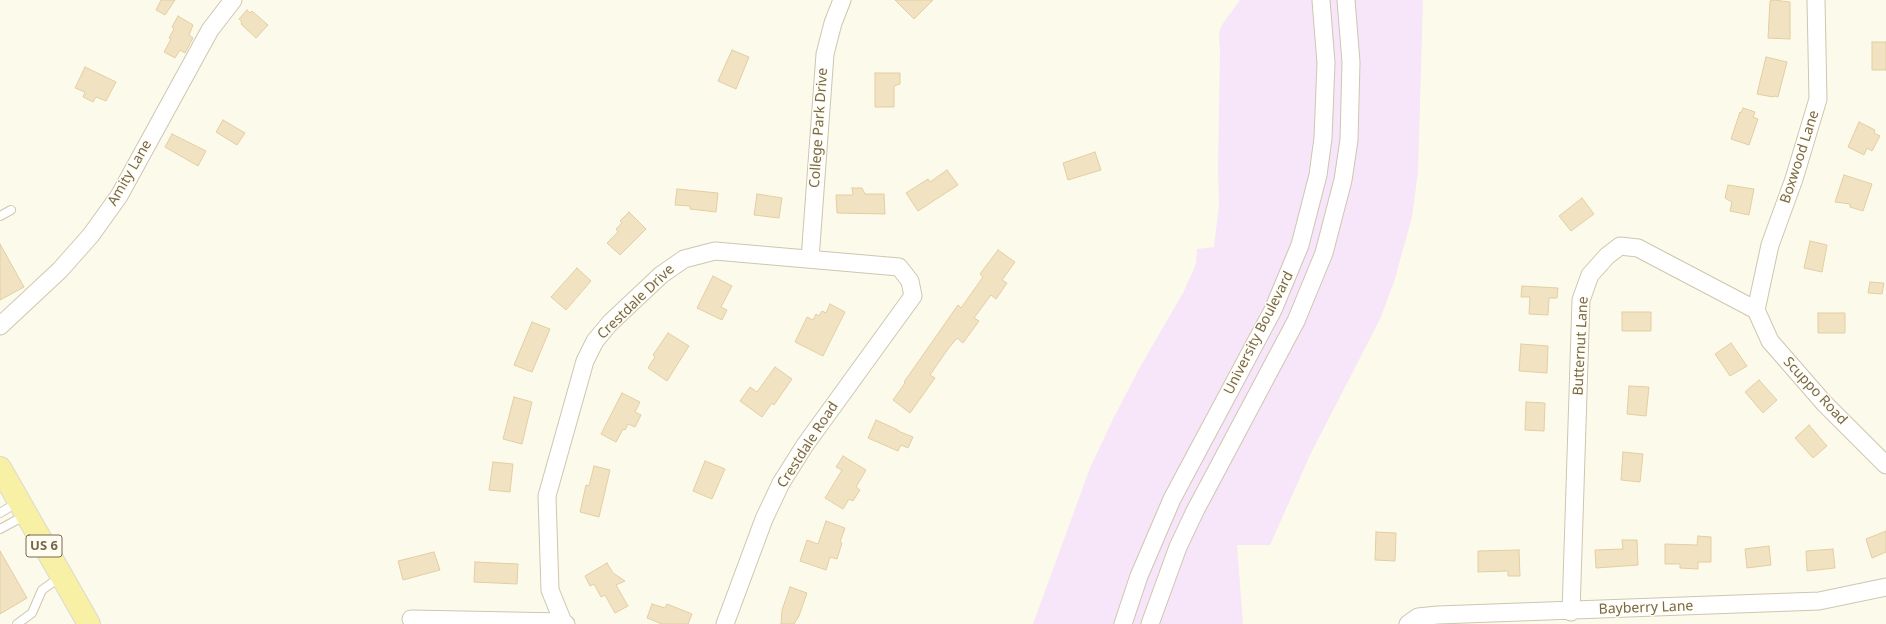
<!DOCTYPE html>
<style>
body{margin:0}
canvas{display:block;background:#fcfaea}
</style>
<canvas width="1886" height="624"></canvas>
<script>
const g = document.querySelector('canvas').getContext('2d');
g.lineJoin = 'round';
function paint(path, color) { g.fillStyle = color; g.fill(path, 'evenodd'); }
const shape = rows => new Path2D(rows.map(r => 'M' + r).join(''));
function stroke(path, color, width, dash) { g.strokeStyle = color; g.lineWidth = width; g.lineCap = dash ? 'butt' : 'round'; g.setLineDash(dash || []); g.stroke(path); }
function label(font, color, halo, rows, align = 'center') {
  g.font = font + ' "Noto Sans",sans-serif'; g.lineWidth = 3; g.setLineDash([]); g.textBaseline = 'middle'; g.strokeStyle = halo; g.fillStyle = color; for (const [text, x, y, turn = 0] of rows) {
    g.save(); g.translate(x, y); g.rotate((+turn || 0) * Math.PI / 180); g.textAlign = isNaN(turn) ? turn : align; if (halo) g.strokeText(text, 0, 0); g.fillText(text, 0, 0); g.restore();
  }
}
paint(shape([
 [1240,0,1423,0,1418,172,1412,217,1394,282,1380,319,1310,455,1270,545,1237,545,1243,624,1033,624,1090,468,1114,417,1140,367,1183,293,1196,264,1197,249,1214,247,1219,204,1218,169,1220,50,1219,37,1220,29,1224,22]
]), '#f7e6f9');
const building = shape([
 [161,0,175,0,165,15,156,10,161,0],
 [895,0,933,0,914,19,895,0],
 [1774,0,1790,2,1790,39,1768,38,1770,1,1774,0],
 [247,10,250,13,252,11,268,25,256,38,241,24,242,22,239,19,247,10],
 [178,16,193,25,189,35,193,38,185,53,180,50,175,58,164,52,171,39,169,38,174,29,172,27,178,16],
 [1872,42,1886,42,1886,70,1872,70,1872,42],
 [732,50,749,57,736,89,718,81,732,50],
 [1766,57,1787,62,1778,97,1774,96,1773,97,1757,94,1766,57],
 [85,67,116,82,106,101,96,97,93,102,83,97,85,92,75,88,85,67],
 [875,73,900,73,900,84,894,86,894,107,875,107,875,73],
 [1743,108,1755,112,1753,117,1758,119,1749,145,1731,139,1740,112,1741,113,1743,108],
 [223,120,245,133,237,145,216,132,223,120],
 [1859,122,1875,130,1874,133,1880,136,1872,151,1867,148,1864,155,1848,147,1859,122],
 [172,134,206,151,198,166,165,147,172,134],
 [1095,152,1101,170,1068,180,1063,163,1095,152],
 [947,170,958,185,918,211,906,193,928,179,930,182,947,170],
 [1844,175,1872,184,1863,211,1850,207,1850,204,1835,202,1844,175],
 [1728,185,1754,189,1749,215,1730,211,1732,202,1725,198,1728,185],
 [852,188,862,188,865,194,884,194,885,214,837,213,836,195,853,195,852,188],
 [677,189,718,193,716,212,690,209,690,206,675,205,677,189],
 [757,194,782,198,779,218,754,215,757,194],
 [1582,198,1594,214,1571,231,1559,216,1582,198],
 [629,212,646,229,620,255,607,243,618,232,616,229,622,223,620,221,629,212],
 [1810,241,1827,245,1822,272,1804,268,1810,241],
 [0,244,24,287,0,300,0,244],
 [998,250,1015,262,1002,280,1007,283,996,299,991,295,974,318,979,321,963,343,957,338,948,349,930,375,935,378,910,413,893,400,905,383,904,382,958,305,961,308,983,277,980,274,998,250],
 [577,268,591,281,566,310,551,297,577,268],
 [713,276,732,286,721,307,727,310,722,320,697,308,713,276],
 [1870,282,1884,283,1882,294,1868,293,1870,282],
 [1522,286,1558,288,1557,298,1549,298,1548,315,1529,314,1530,297,1521,297,1522,286],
 [830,304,845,312,823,356,795,342,807,317,813,320,816,314,819,316,822,311,826,313,830,304],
 [1622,312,1651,312,1651,331,1622,331,1622,312],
 [1818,313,1845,313,1845,333,1818,333,1818,313],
 [532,322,550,329,532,372,514,365,532,322],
 [668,333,689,346,667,381,648,368,655,357,653,355,668,333],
 [1731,343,1747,366,1730,376,1715,354,1731,343],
 [1521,344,1548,346,1547,373,1519,371,1521,344],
 [775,367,792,379,774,405,772,403,762,417,740,401,750,387,757,392,775,367],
 [1759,380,1777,400,1763,413,1745,392,1759,380],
 [1629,386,1649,387,1646,416,1627,414,1629,386],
 [622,393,640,402,635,412,641,415,635,427,628,424,625,430,623,429,616,442,601,434,622,393],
 [514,397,532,402,522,444,503,439,514,397],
 [1526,402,1545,403,1544,431,1525,430,1526,402],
 [876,420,898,430,898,431,913,437,908,448,901,445,898,451,868,438,876,420],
 [1809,425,1827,446,1813,458,1795,438,1809,425],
 [1623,452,1643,454,1640,482,1621,480,1623,452],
 [843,456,866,470,856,487,860,490,853,501,849,499,843,509,825,498,842,470,836,467,843,456],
 [705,461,725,469,712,499,693,491,705,461],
 [493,462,513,464,510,492,489,490,493,462],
 [594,466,610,470,599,517,580,512,586,485,589,486,594,466],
 [826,521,845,528,840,542,842,543,837,559,830,557,826,570,800,561,807,540,818,544,826,521],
 [1886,531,1886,552,1872,558,1866,539,1886,531],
 [1376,532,1396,533,1395,561,1375,560,1376,532],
 [1698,536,1711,537,1711,562,1698,562,1698,569,1680,568,1680,564,1665,564,1665,544,1697,545,1698,536],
 [1622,540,1637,540,1638,565,1596,568,1595,550,1623,549,1622,540],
 [1769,546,1771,565,1747,568,1745,549,1769,546],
 [1833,549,1835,568,1807,571,1806,551,1833,549],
 [1519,550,1520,576,1508,576,1508,571,1478,572,1478,551,1519,550],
 [0,551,27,598,0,614,0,551],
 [434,552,440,570,403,580,398,561,434,552],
 [475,562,518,564,517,584,474,582,475,562],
 [607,563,613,573,625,581,616,585,628,606,615,613,605,595,601,597,594,584,590,586,585,576,607,563],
 [790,587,807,593,799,616,794,624,781,624,782,610,790,587],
 [652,604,665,608,667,604,692,614,688,624,662,624,647,618,652,604]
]);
paint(building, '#f1e2c2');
stroke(building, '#e3cea3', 1);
const service = shape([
 [0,216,11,210],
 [0,513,18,502],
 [0,529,26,515],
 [17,624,32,613,42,590,60,577]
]);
const minor = shape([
 [810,259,825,54,833,23,842,0],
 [1756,310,1770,245,1794,179,1818,99,1816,0],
 [1756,310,1770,341,1824,403,1886,465],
 [0,326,60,270,91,235,119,196,210,30,233,0],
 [1571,612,1581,300,1590,275,1607,256,1620,246,1638,248,1756,310],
 [411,619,563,622,566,624],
 [563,622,550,590,547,496,585,361,595,341,610,323,661,275,684,259,715,251,899,267,910,281,913,296,805,445,781,483,764,519,725,624],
 [1123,624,1139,576,1172,499,1273,310,1300,245,1318,175,1323,138,1326,63,1321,0],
 [1150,624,1178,547,1195,511,1296,321,1324,253,1343,180,1349,140,1351,62,1346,0],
 [1408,624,1418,617,1438,615,1819,601,1886,587]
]);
const primary = shape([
 [0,468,89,624]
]);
stroke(service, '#cec6af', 10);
stroke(minor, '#cec6af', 19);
stroke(primary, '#dcd8d1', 24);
stroke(service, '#fff', 8);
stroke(minor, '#fff', 17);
stroke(primary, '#f8f1a5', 22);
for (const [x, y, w] of [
 [44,546,36]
]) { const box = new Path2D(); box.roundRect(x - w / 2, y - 11, w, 22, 3); g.fillStyle = '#fffdf1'; g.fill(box); stroke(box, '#77684d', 1); }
label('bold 13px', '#77684d', null, [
 ["US 6",44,546]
]);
label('14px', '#77684d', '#fffdf1', [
 ["College Park Drive",819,128,-86],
 ["Boxwood Lane",1800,157,-72],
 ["Amity Lane",130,173,-60],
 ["Crestdale Drive",636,302,-44],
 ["University Boulevard",1259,333,-63],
 ["Butternut Lane",1581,346,-87],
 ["Scuppo Road",1815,391,47],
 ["Crestdale Road",808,445,-57],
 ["Bayberry Lane",1646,608,-2]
]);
</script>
